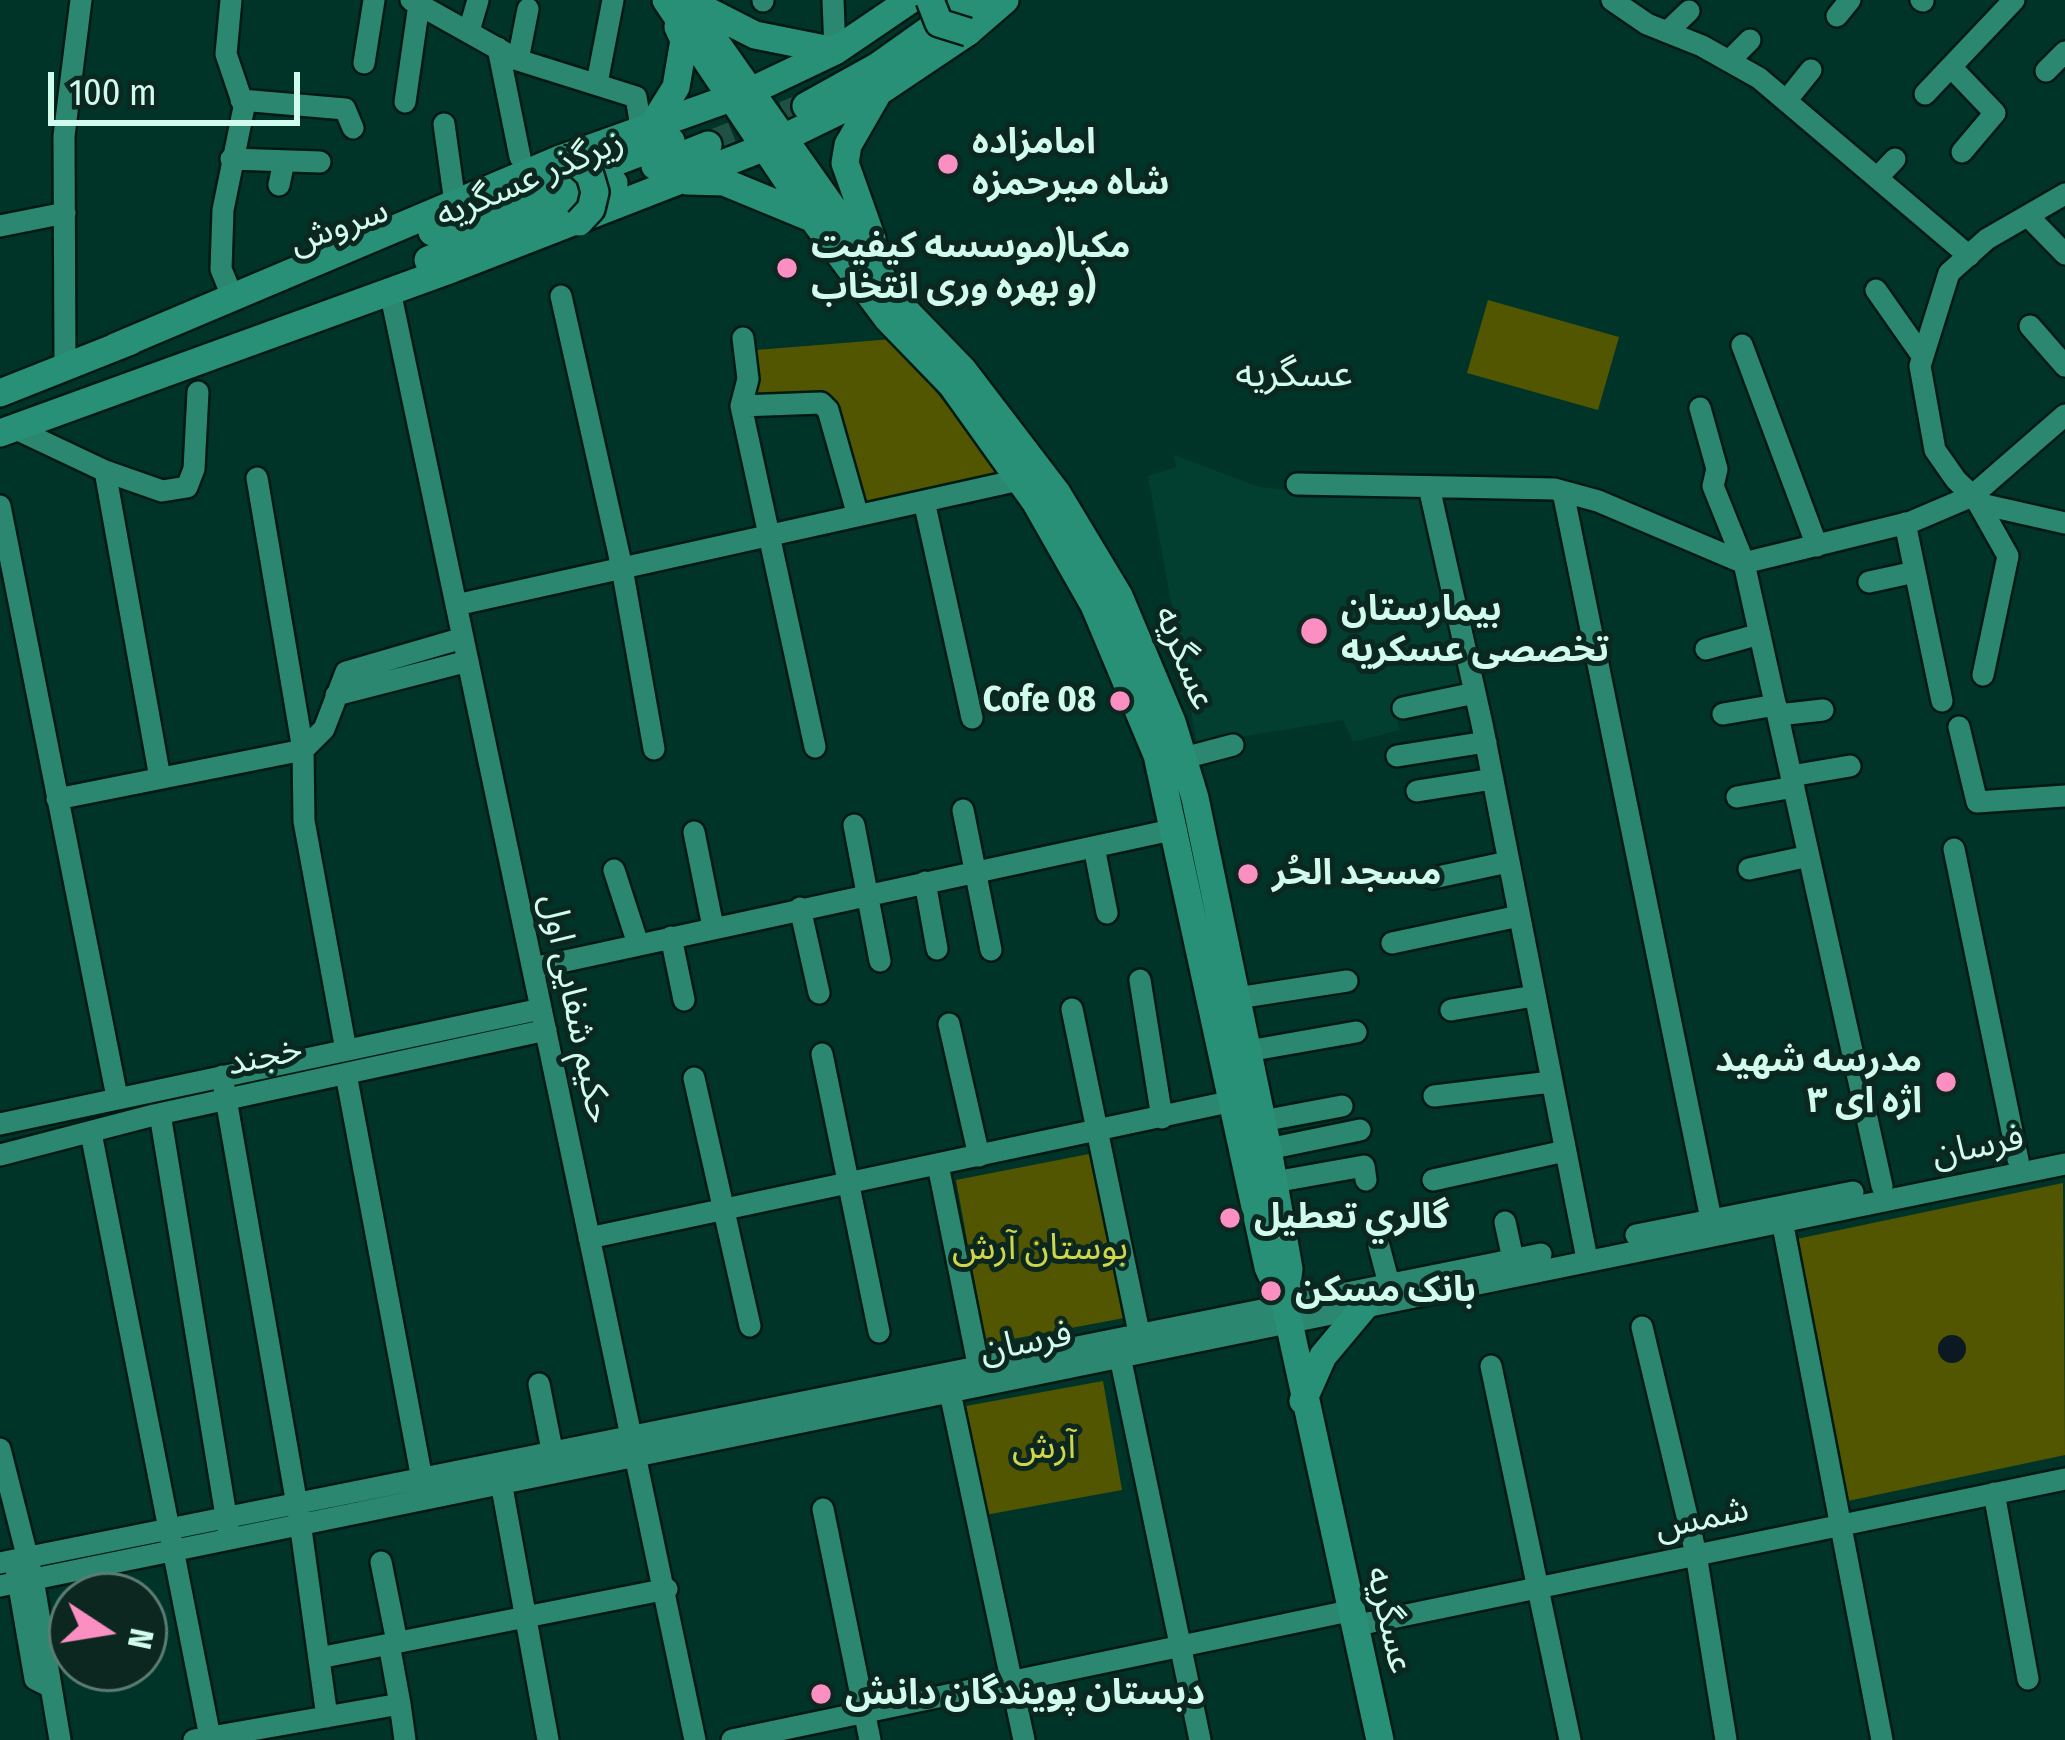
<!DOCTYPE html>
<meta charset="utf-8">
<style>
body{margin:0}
#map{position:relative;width:2065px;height:1740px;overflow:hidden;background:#003428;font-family:"Fira Sans Condensed",sans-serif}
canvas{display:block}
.north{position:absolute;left:48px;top:1572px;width:120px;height:120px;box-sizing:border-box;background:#0b271f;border:3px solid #5a7c71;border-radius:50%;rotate:102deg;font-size:33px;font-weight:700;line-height:48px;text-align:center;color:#d1fbec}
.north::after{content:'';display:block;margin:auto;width:42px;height:54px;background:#fc8fc1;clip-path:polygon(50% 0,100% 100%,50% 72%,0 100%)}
.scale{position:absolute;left:48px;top:72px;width:252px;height:54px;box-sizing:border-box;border:6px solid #d1fbec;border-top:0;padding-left:15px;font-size:36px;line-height:42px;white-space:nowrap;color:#d1fbec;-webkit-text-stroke:9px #0b271f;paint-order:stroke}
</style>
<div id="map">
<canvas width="2065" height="1740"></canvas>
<div class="north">N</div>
<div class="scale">100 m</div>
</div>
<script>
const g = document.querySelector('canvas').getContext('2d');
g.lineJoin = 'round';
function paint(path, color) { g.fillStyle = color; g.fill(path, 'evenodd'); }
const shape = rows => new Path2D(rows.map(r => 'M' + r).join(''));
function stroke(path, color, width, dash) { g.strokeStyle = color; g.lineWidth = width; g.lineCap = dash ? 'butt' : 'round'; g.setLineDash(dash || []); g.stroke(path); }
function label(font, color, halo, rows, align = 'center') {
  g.font = font + ' "Fira Sans Condensed","Noto Sans Arabic",sans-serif'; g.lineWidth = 10; g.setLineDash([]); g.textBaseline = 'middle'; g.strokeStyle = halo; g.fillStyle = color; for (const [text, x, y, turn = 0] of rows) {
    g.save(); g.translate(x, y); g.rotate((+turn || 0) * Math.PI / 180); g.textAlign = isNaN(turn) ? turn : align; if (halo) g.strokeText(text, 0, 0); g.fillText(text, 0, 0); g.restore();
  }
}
paint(shape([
 [1174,455,1259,487,1294,491,1297,498,1424,497,1464,687,1392,703,1400,730,1353,742,1343,720,1197,744,1148,476,1176,467]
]), '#023f31');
paint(shape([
 [1488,300,1619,337,1598,410,1467,373],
 [893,339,1003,474,863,507,833,396,757,394,756,350],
 [1094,1153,1124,1318,986,1344,956,1180],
 [2063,1183,2065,1455,1843,1502,1792,1240],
 [1103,1381,1122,1490,985,1515,966,1406]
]), '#535600');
paint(shape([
 '1938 1349a14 14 0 1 1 28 0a14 14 0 1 1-28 0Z'
]), '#0b1a22');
stroke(shape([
 [708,145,806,106]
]), '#1f5245', 27, [27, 14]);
const minor = shape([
 [231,0,226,54,244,107,223,210,221,269,232,296],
 [411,0,518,60,636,97,642,133],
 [763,0,763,1],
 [833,0,835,51],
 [1612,0,1647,24,1702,46,1759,78,1969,256],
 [1921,0,1923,1],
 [1837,16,1850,0],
 [469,31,478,0],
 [1667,32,1689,11],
 [498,48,520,157],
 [518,60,528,9],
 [1729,61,1750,40],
 [364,63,374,0],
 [1951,67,1995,113,1962,152],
 [2046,71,2065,52],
 [597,83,613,0],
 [1925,94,2014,0],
 [241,100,345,109,353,128],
 [1786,101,1811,70],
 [405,102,419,4],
 [444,124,455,203],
 [231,159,320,162],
 [1877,178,1895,159],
 [279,185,284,161],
 [2065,194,1987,239,1949,273,1920,366,1935,450,1956,480,1981,504,2065,523],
 [2028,216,2065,254],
 [0,226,65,213],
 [1876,290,1923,357],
 [390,291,695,1740],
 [561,296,622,568,654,749],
 [2030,326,2065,366],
 [743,338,748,379,741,406,815,747],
 [1742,345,1817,546],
 [65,367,64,136,81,0],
 [741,406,821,403,828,410,858,516],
 [1700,408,1717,469,1713,486,1744,563,1882,1186],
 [14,428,105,471,162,491,187,487,194,469,198,392],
 [105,471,160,778],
 [257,478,303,750,304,821,346,1050],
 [1297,484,1554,489,1598,501,1744,563,1911,522,1972,496,2065,415],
 [1429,487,1482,724,1587,1259],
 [1563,492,1713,1229],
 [924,501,972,718],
 [1977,501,2008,556,1983,675],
 [0,506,117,1097],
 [1905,523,1942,701],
 [1869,582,1915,572],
 [456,605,1019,480],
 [1706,649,1760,634],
 [336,695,468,661],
 [1403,708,1475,693],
 [1723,714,1776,705],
 [1778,715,1823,710],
 [1959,727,1977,802,2065,796],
 [1397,756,1486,742],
 [1184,758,1233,745],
 [1791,776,1850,766],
 [1417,791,1493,779],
 [1737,797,1794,787],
 [57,799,303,750,324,729,346,672,463,638],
 [963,810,991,950],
 [854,825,880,961],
 [694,832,713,927],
 [1094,847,1107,913],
 [1954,849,2018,1160],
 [1749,869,1809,856],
 [614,870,638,944],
 [1433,878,1508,862],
 [925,882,937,949],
 [800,908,819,993],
 [671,937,684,1000],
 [1392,943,1519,916],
 [533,968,1176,829],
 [1140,980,1162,1118],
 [1237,998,1347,981],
 [1072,1009,1142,1347],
 [1451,1010,1534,996],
 [949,1024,979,1156],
 [1248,1051,1356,1032],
 [822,1054,879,1332],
 [346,1074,424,1490],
 [222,1076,300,1522,327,1717],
 [694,1078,750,1326],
 [1434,1096,1551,1082],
 [160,1114,228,1528],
 [1262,1121,1342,1106],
 [0,1124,541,1009],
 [91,1133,210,1737],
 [1268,1149,1360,1130],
 [0,1155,154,1115,546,1030],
 [938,1165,981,1379],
 [1433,1180,1565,1151],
 [1274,1182,1364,1166,1366,1180],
 [1780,1210,1882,1740],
 [1505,1222,1516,1273],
 [1636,1235,1853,1192],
 [589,1238,1233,1101],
 [1379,1246,1389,1284],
 [1642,1327,1696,1554,1726,1740],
 [1118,1347,1200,1740],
 [1491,1366,1570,1740],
 [948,1383,1024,1740],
 [539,1384,555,1465],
 [0,1449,33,1579,60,1740],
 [501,1482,548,1740],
 [1994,1493,2028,1679],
 [823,1509,870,1740],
 [381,1562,397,1642],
 [0,1563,1541,1254],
 [16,1569,35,1679,47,1685],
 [0,1586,2065,1164],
 [1353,1626,2065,1479],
 [319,1658,667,1589],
 [400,1704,405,1740],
 [194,1740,400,1704,389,1644],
 [732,1740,1349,1611]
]);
const major = shape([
 [666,0,813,219,887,318,951,384,1036,503,1094,605,1157,755,1268,1267,1285,1304,1380,1740],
 [686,0,904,309,963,370,1057,493,1119,596,1172,722,1195,798,1268,1149,1289,1269,1285,1300],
 [698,6,755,35,835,51],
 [806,106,878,66,971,0],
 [650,129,676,87,684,40,678,27],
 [655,166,708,145],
 [687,181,724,182,809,217],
 [432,232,671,141],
 [872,239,845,163,848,145,878,93],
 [428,260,614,183],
 [115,347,560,159,753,90,835,51,910,0],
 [0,393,131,341],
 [0,433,452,269,763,148,880,91,968,32,1005,0],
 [1303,1401,1323,1356,1364,1307]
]);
stroke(minor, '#001912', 26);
stroke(major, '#001912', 32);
stroke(minor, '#2b876f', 21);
stroke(major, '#289076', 27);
const majorBridge = shape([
 [930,0,939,23,968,32],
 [560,159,577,163,590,175,595,192,591,209,579,222]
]);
stroke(majorBridge, '#001912', 32, []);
stroke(majorBridge, '#289076', 27);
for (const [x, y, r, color] of [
 [948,164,12,"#fc8fc1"],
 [787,268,12,"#fc8fc1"],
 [1314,631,15,"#fc8fc1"],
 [1120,701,12,"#fc8fc1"],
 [1248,874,12,"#fc8fc1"],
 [1946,1082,12,"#fc8fc1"],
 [1230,1218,12,"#fc8fc1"],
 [1271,1291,12,"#fc8fc1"],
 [821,1694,12,"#fc8fc1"]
]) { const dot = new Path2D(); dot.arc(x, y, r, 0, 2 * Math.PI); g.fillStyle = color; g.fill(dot); stroke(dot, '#0b271f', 4.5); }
label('bold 36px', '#d1fbec', '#0b271f', [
 ["امامزاده",972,143],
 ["شاه میرحمزه",972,184],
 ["مکبا(موسسه کیفیت",811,247],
 ["و بهره وری انتخاب)",811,288],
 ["بیمارستان",1341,610],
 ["تخصصی عسکریه",1341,651],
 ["Cofe 08",1096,701,"right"],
 ["مسجد الحُر",1272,874],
 ["مدرسه شهید",1922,1061,"right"],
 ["اژه ای ۳",1922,1102,"right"],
 ["گالري تعطيل",1254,1218],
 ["بانک مسکن",1295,1291],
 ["دبستان پویندگان دانش",845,1694]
], 'left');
label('36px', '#d1fbec', '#0b271f', [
 ["زیرگذر عسگریه",530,179,-23],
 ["سروش",339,227,-20],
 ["عسگریه",1184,658,68],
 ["حکیم شفایی اول",575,1009,78],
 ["خجند",265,1057,-12],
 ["فرسان",1978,1147,-11],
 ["فرسان",1026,1343,-11],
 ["شمس",1702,1519,-12],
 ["عسگریه",1389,1620,77]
]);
label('36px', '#cfd649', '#0b271f', [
 ["بوستان آرش",1040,1249],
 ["آرش",1044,1448]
]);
label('39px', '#d1fbec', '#0b271f', [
 ["عسگریه",1294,375]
]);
</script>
